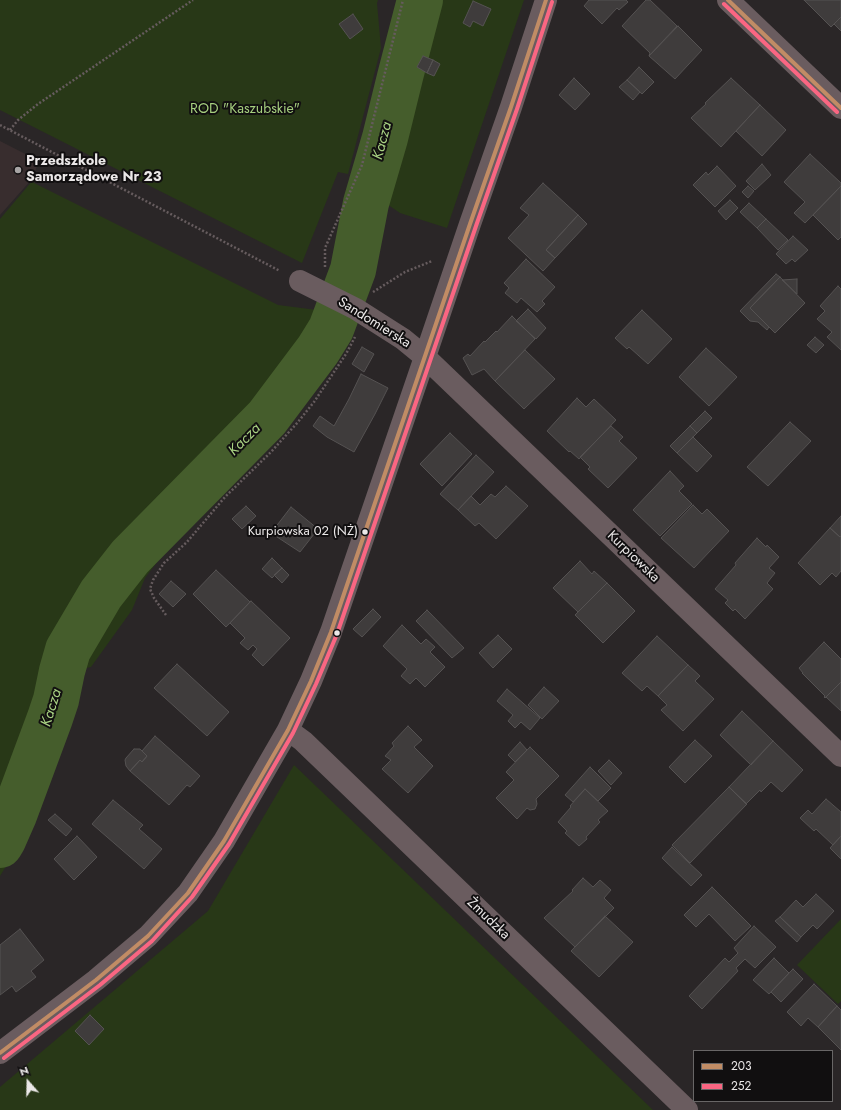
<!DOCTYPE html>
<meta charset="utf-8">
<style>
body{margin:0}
#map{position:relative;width:841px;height:1110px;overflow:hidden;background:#2a2627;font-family:Jost,sans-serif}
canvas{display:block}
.legend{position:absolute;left:693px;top:1050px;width:140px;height:52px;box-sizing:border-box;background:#110f10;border:1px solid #686666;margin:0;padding:5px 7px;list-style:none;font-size:12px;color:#ebe8e8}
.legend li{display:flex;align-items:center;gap:8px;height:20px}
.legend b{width:20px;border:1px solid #686666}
.north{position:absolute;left:8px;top:1062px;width:40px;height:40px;-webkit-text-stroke:3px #110f10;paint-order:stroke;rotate:340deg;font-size:11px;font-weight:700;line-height:16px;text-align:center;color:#ebe8e8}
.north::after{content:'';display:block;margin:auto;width:14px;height:18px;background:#ebe8e8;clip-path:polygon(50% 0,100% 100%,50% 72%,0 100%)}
</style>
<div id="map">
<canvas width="841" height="1110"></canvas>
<ul class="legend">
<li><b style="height:5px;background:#c18c65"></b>203</li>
<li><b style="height:5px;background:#fa6682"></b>252</li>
</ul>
<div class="north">N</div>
</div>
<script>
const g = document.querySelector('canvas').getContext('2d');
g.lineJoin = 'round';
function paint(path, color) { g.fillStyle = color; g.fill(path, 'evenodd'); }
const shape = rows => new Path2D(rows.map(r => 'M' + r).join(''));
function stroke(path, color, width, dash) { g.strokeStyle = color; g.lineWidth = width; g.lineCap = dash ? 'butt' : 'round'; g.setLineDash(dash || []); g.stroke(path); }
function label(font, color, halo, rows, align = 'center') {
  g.font = font + ' Jost,sans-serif'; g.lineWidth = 4; g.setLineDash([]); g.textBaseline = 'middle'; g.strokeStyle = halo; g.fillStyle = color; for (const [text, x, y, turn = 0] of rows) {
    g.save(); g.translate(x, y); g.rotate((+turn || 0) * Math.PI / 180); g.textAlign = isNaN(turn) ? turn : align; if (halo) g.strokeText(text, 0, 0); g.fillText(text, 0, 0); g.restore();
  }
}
paint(shape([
 [0,141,39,161,32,179,0,215]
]), '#382d2e');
paint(shape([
 [0,0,378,0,377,3,381,48,348,174,338,172,302,263,0,110],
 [430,0,524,0,447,228,400,213,381,200],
 [33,180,34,183,278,305,317,310,305,332,292,351,269,383,168,508,197,509,145,578,132,610,91,667,81,669,21,842,0,876,0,219],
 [294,765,653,1110,0,1110,0,1087,208,911],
 [841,919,841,1001,838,1004,797,965]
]), '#283817');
stroke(shape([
 [0,845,3,840,14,815,50,718,56,700,62,671,68,650,101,594,130,557,267,418,318,350,331,329,353,270,366,203,385,138,400,77,420,0]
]), '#455d2c', 46);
const building = shape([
 [589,0,626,0,628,2,619,10,617,8,602,24,584,6,589,0],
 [646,0,650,0,677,26,649,56,650,53,622,26,646,0],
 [804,0,841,0,841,17,831,27,804,0],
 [473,1,491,9,483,26,473,21,470,27,463,23,473,1],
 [353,14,363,29,350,39,339,24,353,14],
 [841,17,841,31,834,24,841,17],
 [678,26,702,50,675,79,649,56,678,26],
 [423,56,433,60,427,73,417,67,423,56],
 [433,60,440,64,434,76,427,73,433,60],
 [639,67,654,82,642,94,627,80,639,67],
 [574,78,590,94,575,110,559,95,574,78],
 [731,78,760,105,721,147,691,118,706,104,705,103,731,78],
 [627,80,640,92,633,100,619,87,627,80],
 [760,105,786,130,762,156,736,131,760,105],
 [810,154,841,183,841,186,805,223,794,213,805,202,784,182,810,154],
 [762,164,771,175,755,190,746,181,762,164],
 [717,166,736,186,715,207,693,185,706,172,708,175,717,166],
 [543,183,578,215,546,250,555,258,543,271,508,238,529,215,520,208,543,183],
 [748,186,754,191,748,198,742,192,748,186],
 [841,186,841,237,838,240,813,215,841,186],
 [730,200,738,208,726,220,718,211,730,200],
 [749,203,766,219,757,228,740,212,749,203],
 [578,215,587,224,555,258,546,250,578,215],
 [766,219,788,240,778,250,757,228,766,219],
 [793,236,808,250,795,262,792,259,786,264,776,254,793,236],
 [526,259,555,287,542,301,545,304,537,312,521,298,517,303,505,293,509,288,504,283,526,259],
 [776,274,780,277,750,308,769,327,767,330,758,322,750,321,740,311,776,274],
 [780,277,805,303,775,333,750,308,780,277],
 [797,279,797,294,782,280,797,279],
 [838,286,841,289,841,350,827,337,832,332,817,319,825,311,820,306,838,286],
 [528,309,546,328,536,339,516,321,528,309],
 [642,310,672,339,648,364,629,347,627,349,615,338,642,310],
 [512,316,535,339,495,381,484,369,472,375,463,358,468,354,470,356,484,341,485,342,496,331,497,332,512,316],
 [815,337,824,345,816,353,807,345,815,337],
 [362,347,374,354,364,372,352,364,362,347],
 [706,348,737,377,709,406,679,377,706,348],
 [525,350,555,379,524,409,495,381,525,350],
 [361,374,388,388,375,414,354,452,327,437,313,426,320,416,334,426,349,399,361,374],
 [577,398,586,407,594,399,616,420,579,459,570,451,569,452,547,431,577,398],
 [705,411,712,418,697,433,690,426,705,411],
 [790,422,811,441,768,486,747,467,790,422],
 [611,426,623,437,619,441,637,458,608,488,588,469,590,467,580,457,611,426],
 [690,426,697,433,677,453,670,446,690,426],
 [450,433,472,454,442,486,420,464,450,433],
 [693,437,712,456,697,472,677,453,693,437],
 [476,455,494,472,458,510,440,494,476,455],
 [670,471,684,486,679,491,692,504,660,536,633,510,670,471],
 [506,486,528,506,496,539,479,523,475,526,458,510,471,496,480,505,491,494,495,497,506,486],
 [693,505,702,514,707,509,729,531,694,568,661,538,693,505],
 [246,506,256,516,242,529,232,519,246,506],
 [291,507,318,529,300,552,271,533,291,507],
 [841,516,841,536,840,537,830,528,841,516],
 [830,528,840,537,841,536,841,571,836,577,832,573,820,585,798,563,830,528],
 [757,538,766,547,767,545,779,557,769,568,775,573,767,583,773,589,745,619,735,609,733,611,725,603,728,600,715,589,736,565,735,563,757,538],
 [272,558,282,568,272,578,262,569,272,558],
 [580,561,592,574,594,571,607,583,578,612,553,588,580,561],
 [282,568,289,575,282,583,274,575,282,568],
 [216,570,250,602,226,627,193,594,216,570],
 [171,581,186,594,173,607,159,594,171,581],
 [607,583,635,611,603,643,575,615,607,583],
 [251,601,290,638,263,666,252,655,257,649,253,645,248,650,240,643,245,638,230,623,251,601],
 [373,609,381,617,362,637,353,629,373,609],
 [427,610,464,648,452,658,416,621,427,610],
 [402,625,421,644,426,639,435,647,430,652,445,667,425,687,416,678,410,684,401,676,407,669,383,646,402,625],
 [498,635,512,649,493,668,479,653,498,635],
 [657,636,688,665,658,696,647,686,642,691,622,673,657,636],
 [824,642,841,659,841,682,825,698,824,697,825,696,802,673,803,673,799,668,824,642],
 [177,664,229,712,207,736,154,688,177,664],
 [688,665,700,676,695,681,714,699,683,731,661,710,667,705,658,696,688,665],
 [841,682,841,711,826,697,841,682],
 [544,687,559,701,542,719,528,705,544,687],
 [507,689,540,718,530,730,521,722,515,728,508,721,513,715,497,701,507,689],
 [742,711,773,741,751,765,720,735,742,711],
 [408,726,422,740,414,747,433,766,408,793,382,769,391,760,385,756,394,746,392,743,408,726],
 [155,736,200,776,190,787,187,785,169,805,130,771,140,760,142,762,147,756,142,751,155,736],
 [695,740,712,756,685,783,669,767,695,740],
 [773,741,803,770,782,792,771,782,761,792,760,790,746,804,729,787,773,741],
 [520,742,527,750,515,762,508,755,520,742],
 [530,747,559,776,536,799,537,804,535,809,530,810,527,808,517,819,496,798,514,780,506,772,530,747],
 [134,749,140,749,147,756,142,762,140,760,130,771,126,766,125,760,126,758,134,749],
 [609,760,622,773,611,785,598,771,609,760],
 [590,767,611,788,598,801,585,789,573,802,565,795,590,767],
 [729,787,747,804,690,863,672,845,729,787],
 [585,789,608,811,598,820,600,822,586,837,587,839,579,846,565,833,567,831,558,822,571,807,570,806,585,789],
 [826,799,841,812,841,836,833,845,816,829,814,831,800,818,808,810,812,814,826,799],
 [113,800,143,825,139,829,162,849,144,869,92,824,113,800],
 [55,814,72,829,66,836,48,820,55,814],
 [77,836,97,857,74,880,54,859,77,836],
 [841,836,841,859,830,848,841,836],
 [672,847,702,875,691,886,662,858,672,847],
 [583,878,593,887,600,880,611,890,604,898,614,908,575,947,544,918,573,891,572,890,583,878],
 [712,887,751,926,735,941,709,914,696,927,684,915,712,887],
 [816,894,834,911,817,929,813,925,801,937,780,917,796,900,803,907,816,894],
 [605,916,633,942,599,977,571,951,605,916],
 [780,917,801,937,797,942,775,921,780,917],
 [754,926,776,947,755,968,745,959,736,968,738,971,702,1009,689,996,725,958,729,962,738,953,734,948,754,926],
 [20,929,44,960,31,971,36,977,16,992,12,986,0,995,0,945,20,929],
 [774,958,789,973,769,994,753,980,774,958],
 [793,969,803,979,781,1002,771,992,793,969],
 [814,984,837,1006,818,1027,808,1018,801,1026,787,1012,814,984],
 [837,1006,841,1010,841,1050,818,1027,837,1006],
 [90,1015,104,1029,89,1045,75,1031,90,1015]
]);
paint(building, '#3f3c3c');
stroke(building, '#555252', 1);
stroke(shape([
 [0,125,280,271],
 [10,130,18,120,38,104,193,0],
 [325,267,325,248,362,165,403,0],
 [373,292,405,272,432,261],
 [166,615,154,598,150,589,153,580,164,563,187,542,225,497,271,452,298,422,314,402,346,354,355,337]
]), '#665c5e', 2.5, [2, 2]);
stroke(shape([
 [728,0,841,108],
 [300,281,356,309,403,339,425,357,841,756],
 [288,730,303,741,687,1110],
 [0,1053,96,980,148,936,188,893,224,841,288,730,311,681,331,632,425,357,470,224,511,107,546,0]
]), '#6a5c5f', 22);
stroke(shape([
 [728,0,841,108],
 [0,1053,96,980,148,936,188,893,224,841,288,730,311,681,331,632,470,224,511,107,546,0]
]), '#c18c65', 4);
stroke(shape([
 [724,4,837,112],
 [4,1058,100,985,152,941,192,897,229,844,293,733,316,684,337,634,476,226,517,109,552,2]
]), '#fa6682', 4);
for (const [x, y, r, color] of [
 [18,170,4,"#a7a4a4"],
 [365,532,3.5,"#ebe8e8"],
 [337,633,3.5,"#ebe8e8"]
]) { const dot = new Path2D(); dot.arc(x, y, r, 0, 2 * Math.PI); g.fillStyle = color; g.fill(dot); stroke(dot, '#110f10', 1.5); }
label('13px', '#ebe8e8', '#110f10', [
 ["Kurpiowska 02 (NŻ)",358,532]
], 'right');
label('14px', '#a6cf7f', '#110f10', [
 ["ROD \"Kaszubskie\"",245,110]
]);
label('bold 14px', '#ebe8e8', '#110f10', [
 ["Przedszkole",26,162],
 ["Samorządowe Nr 23",26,178]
], 'left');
label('14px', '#ebe8e8', '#110f10', [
 ["Sandomierska",374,323,32],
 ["Kurpiowska",633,557,44],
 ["Żmudzka",488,919,44]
]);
label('italic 15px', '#a9d283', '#110f10', [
 ["Kacza",383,141,-75],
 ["Kacza",245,440,-45],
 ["Kacza",52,708,-73]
]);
</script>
